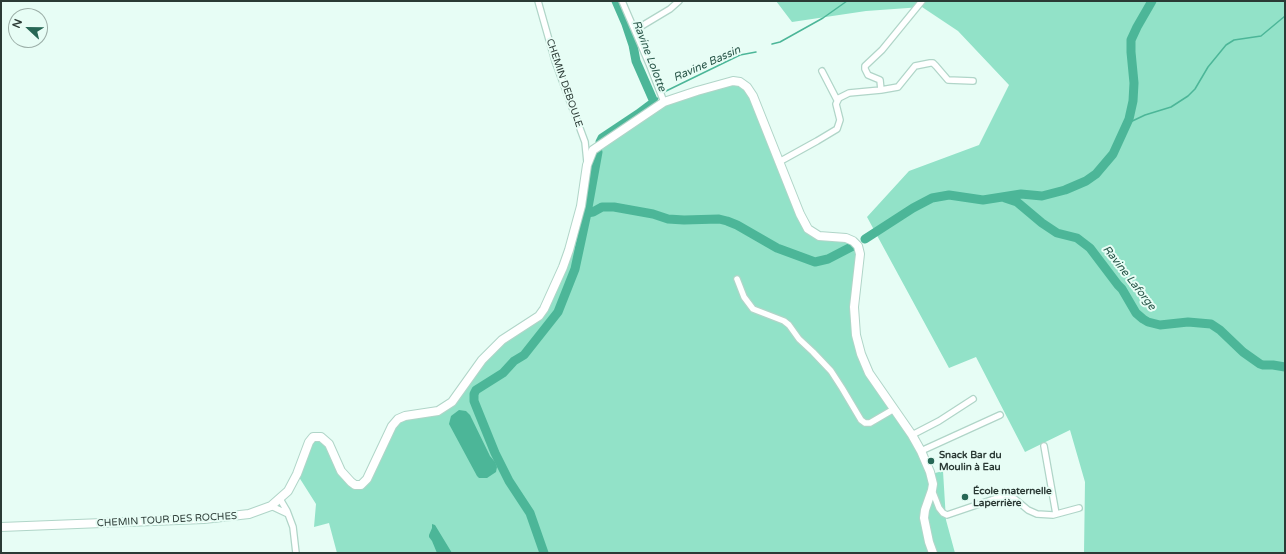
<!DOCTYPE html>
<meta charset="utf-8">
<style>
body{margin:0}
#map{position:relative;width:1286px;height:554px;overflow:hidden;background:#e7fdf5;font-family:"Varela Round",sans-serif}
canvas{display:block}
.frame{position:absolute;inset:0;border:2px solid #2b3a35;pointer-events:none}
.north{position:absolute;left:8px;top:8px;width:40px;height:40px;box-sizing:border-box;background:#e7fdf5;border:1px solid #9cafa8;border-radius:50%;rotate:292deg;font-size:11px;font-weight:700;line-height:16px;text-align:center;color:#2b3a35}
.north::after{content:'';display:block;margin:auto;width:14px;height:18px;background:#276755;clip-path:polygon(50% 0,100% 100%,50% 72%,0 100%)}
</style>
<div id="map">
<canvas width="1286" height="554"></canvas>
<div class="frame"></div>
<div class="north">N</div>
</div>
<script>
const g = document.querySelector('canvas').getContext('2d');
g.lineJoin = 'round';
function paint(path, color) { g.fillStyle = color; g.fill(path, 'evenodd'); }
const shape = rows => new Path2D(rows.map(r => 'M' + r).join(''));
function stroke(path, color, width, dash) { g.strokeStyle = color; g.lineWidth = width; g.lineCap = dash ? 'butt' : 'round'; g.setLineDash(dash || []); g.stroke(path); }
function label(font, color, halo, rows, align = 'center') {
  g.font = font + ' "Varela Round",sans-serif'; g.lineWidth = 4; g.setLineDash([]); g.textBaseline = 'middle'; g.strokeStyle = halo; g.fillStyle = color; for (const [text, x, y, turn = 0] of rows) {
    g.save(); g.translate(x, y); g.rotate((+turn || 0) * Math.PI / 180); g.textAlign = isNaN(turn) ? turn : align; if (halo) g.strokeText(text, 0, 0); g.fillText(text, 0, 0); g.restore();
  }
}
paint(shape([
 [776,1,1285,1,1285,553,1084,553,1085,482,1070,430,1025,452,976,357,949,368,867,217,909,171,979,145,1009,85,958,31,922,7,866,11,792,22],
 [733,81,747,87,808,229,857,243,857,284,861,354,912,435,931,474,943,471,946,520,955,553,337,553,329,523,314,527,316,504,297,474,309,442,321,437,341,471,361,485,398,419,438,411,452,402,482,360,539,316,563,267,591,153,664,102]
]), '#92e2c8');
paint(shape([
 [459,410,466,411,470,415,490,456,495,462,497,467,496,472,487,478,479,478,477,476,449,424,451,416],
 [432,524,435,525,452,553,437,553,432,541,429,537,429,535,432,528]
]), '#4cb698');
stroke(shape([
 [772,44,780,42,823,18,847,1],
 [664,92,740,55,756,52],
 [654,102,659,97],
 [1126,124,1145,115,1171,107,1188,96,1195,89,1208,67,1226,45,1234,40,1261,36,1285,16]
]), '#4cb698', 1.5);
stroke(shape([
 [600,142,602,138,638,114,654,102,636,61,633,45,626,24,616,1],
 [1005,198,1017,202,1042,223,1057,233,1077,238,1090,248,1118,285,1122,289,1136,313,1143,319,1148,322,1160,325,1188,322,1211,324,1220,330,1243,352,1260,364,1263,365,1273,365,1285,367],
 [587,213,593,212,602,207,614,207,653,214,668,219,684,220,719,219,727,221,737,225,777,248,815,262,828,259,853,246],
 [865,239,913,208,932,198,949,195,983,200,1021,194,1042,196,1065,190,1086,181,1096,174,1113,154,1129,119,1133,101,1134,83,1131,52,1131,40,1137,27,1152,1],
 [544,553,530,513,509,481,495,453,478,411,474,401,474,394,476,390,503,373,514,361,524,355,558,312,575,269,587,213,598,152]
]), '#4cb698', 9);
const street = shape([
 [538,1,555,61,585,142,587,162],
 [622,1,650,66,664,102],
 [635,30,670,9,679,1],
 [822,71,837,100],
 [881,90,898,87,915,66,930,63,933,63,936,66,948,80,973,81],
 [779,162,817,141,837,129,840,120,836,104,839,98,849,93,881,90,880,80,868,75,865,69,865,66,882,50,922,1],
 [737,279,744,297,753,309,784,321,789,325,799,339,813,352,831,371,842,388,861,420,865,423,870,423,894,409],
 [912,435,939,421,973,399],
 [1044,446,1056,514],
 [921,451,1000,415],
 [932,490,939,508,943,513,947,515,1003,496,1015,499,1028,510,1037,514,1053,515,1079,508],
 [280,499,287,511,293,527,296,553],
 [271,506,288,514]
]);
const secondary = shape([
 [1,527,204,519,249,514,271,506,288,491,297,474,309,442,313,437,321,437,329,444,341,471,351,482,355,485,361,485,367,479,392,426,398,419,405,416,438,411,452,402,482,360,502,340,539,316,544,309,563,267,569,250,581,206,587,165,593,150,664,102,697,91,733,81,740,82,747,87,753,96,800,214,808,229,819,236,846,238,853,241,858,246,860,254,854,307,856,335,861,354,869,373,912,435,921,451,930,472,933,484,932,490,925,510,924,518,929,542,933,553]
]);
stroke(street, '#b0d5c8', 8);
stroke(secondary, '#b0d5c8', 10);
stroke(street, '#fff', 5.5);
stroke(secondary, '#fff', 8);
for (const [x, y, r, color] of [
 [931,461,4,"#276755"],
 [965,497,4,"#276755"]
]) { const dot = new Path2D(); dot.arc(x, y, r, 0, 2 * Math.PI); g.fillStyle = color; g.fill(dot); stroke(dot, '#e7fdf5', 1.5); }
label('10px', '#2b3a35', '#e7fdf5', [
 ["CHEMIN DEBOULE",564,83,71],
 ["CHEMIN TOUR DES ROCHES",167,520,-3]
]);
label('bold 10px', '#2b3a35', '#e7fdf5', [
 ["Snack Bar du",939,455],
 ["Moulin à Eau",939,467],
 ["École maternelle",973,491],
 ["Laperrière",973,503]
], 'left');
label('italic 11px', '#285548', '#e7fdf5', [
 ["Ravine Lolotte",649,56,69],
 ["Ravine Bassin",707,64,-24],
 ["Ravine Laforge",1129,278,52]
]);
</script>
